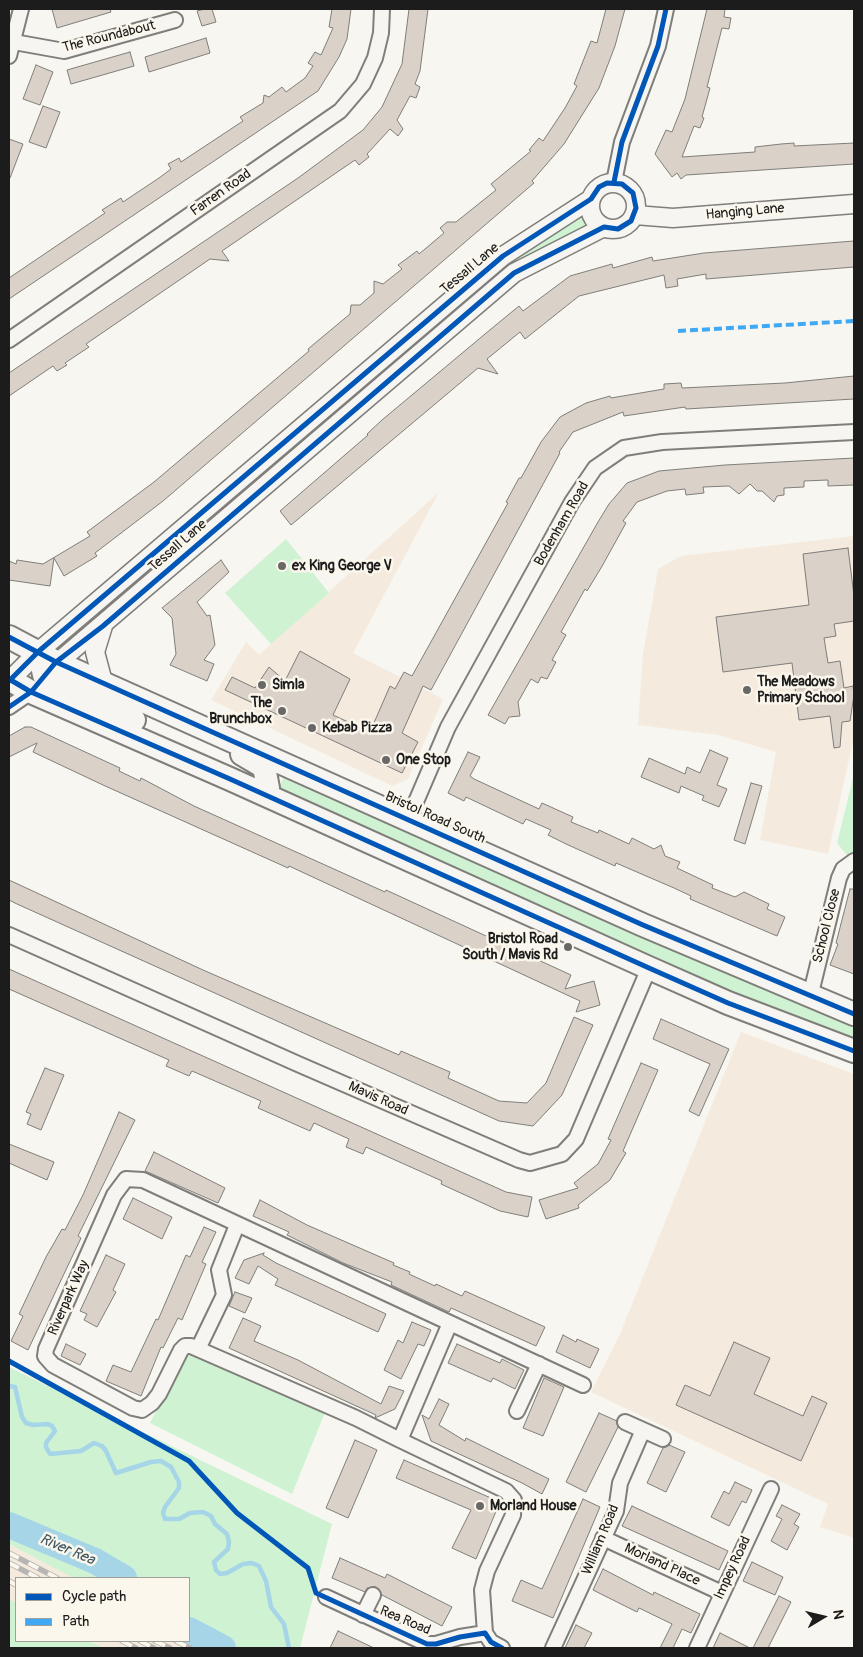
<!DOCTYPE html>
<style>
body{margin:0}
#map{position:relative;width:863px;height:1657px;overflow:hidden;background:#f8f6f0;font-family:Pangolin,sans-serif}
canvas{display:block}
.frame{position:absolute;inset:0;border:10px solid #1c1c1c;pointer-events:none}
.legend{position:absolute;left:15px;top:1577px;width:175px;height:65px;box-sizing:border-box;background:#fbf7ec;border:1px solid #a29f99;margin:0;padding:6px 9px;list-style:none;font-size:15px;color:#1c1c1c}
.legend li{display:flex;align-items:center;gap:10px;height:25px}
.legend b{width:25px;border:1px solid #a29f99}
.north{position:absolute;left:798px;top:1592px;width:50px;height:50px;-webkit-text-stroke:4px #fbf7ec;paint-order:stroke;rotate:81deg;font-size:14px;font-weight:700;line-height:20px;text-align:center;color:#1c1c1c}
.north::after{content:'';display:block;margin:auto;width:18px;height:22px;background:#1c1c1c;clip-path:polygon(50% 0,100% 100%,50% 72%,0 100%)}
</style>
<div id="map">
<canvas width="863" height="1657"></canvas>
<div class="frame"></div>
<ul class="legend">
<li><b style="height:6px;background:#0057b8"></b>Cycle path</li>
<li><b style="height:6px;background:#3fa9f5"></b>Path</li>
</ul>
<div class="north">N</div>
</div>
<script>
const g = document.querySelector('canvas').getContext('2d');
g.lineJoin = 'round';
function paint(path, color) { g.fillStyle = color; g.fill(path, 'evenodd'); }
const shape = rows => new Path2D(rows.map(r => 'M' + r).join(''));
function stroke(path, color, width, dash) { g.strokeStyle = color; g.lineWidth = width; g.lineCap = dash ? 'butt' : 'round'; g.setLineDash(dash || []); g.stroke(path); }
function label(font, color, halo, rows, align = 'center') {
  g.font = font + ' Pangolin,sans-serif'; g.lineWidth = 5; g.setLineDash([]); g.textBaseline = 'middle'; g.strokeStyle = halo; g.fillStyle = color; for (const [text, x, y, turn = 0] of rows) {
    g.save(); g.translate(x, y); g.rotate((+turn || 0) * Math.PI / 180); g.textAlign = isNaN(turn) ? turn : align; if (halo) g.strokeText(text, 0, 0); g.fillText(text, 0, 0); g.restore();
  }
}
paint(shape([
 [439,492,353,653,443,699,408,779,392,786,211,700,246,642,259,655],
 [854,536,854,737,828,854,760,840,776,752,718,735,638,725,643,654,658,569,681,556],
 [741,1032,854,1074,854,1538,820,1527,828,1504,591,1392,620,1334],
 [9,1544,73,1578,16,1578,16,1603,9,1599],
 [189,1640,204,1648,104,1648,89,1641]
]), '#f5eade');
paint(shape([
 [581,213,587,225,587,230,570,239,72,640,67,638,506,260],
 [286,539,329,593,271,644,225,593],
 [286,771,769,991,854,1024,854,1044,743,1003,277,794],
 [854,774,854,857,850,859,837,843],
 [192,1354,326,1410,292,1494,150,1423,182,1359],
 [9,1367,332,1524,300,1648,204,1648,189,1640,189,1578,73,1578,9,1544],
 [9,1599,16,1603,16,1641,89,1641,104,1648,9,1648]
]), '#cff3d2');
stroke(shape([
 [9,1386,15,1387,22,1417,26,1423,33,1425,48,1424,52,1426,55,1431,46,1443,46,1447,50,1454,81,1451,94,1443,102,1446,106,1451,116,1473,151,1462,161,1461,171,1467,179,1482,179,1488,165,1507,163,1513,165,1519,179,1519,190,1513,203,1512,211,1516,215,1524,227,1534,229,1542,228,1549,214,1562,216,1570,220,1574,227,1573,243,1564,252,1563,259,1566,266,1581,271,1607,284,1624,289,1648]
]), '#a5d5e7', 4.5);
stroke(shape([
 [9,1525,95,1561,124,1578],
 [189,1630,223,1648]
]), '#a5d5e7', 26);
const building = shape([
 [52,9,110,9,111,12,57,28,52,9],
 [205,9,212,9,216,22,202,26,197,11,205,9],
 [332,9,351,9,347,39,339,57,318,91,9,299,9,278,105,213,102,210,121,198,123,202,159,178,171,169,168,164,179,158,181,162,243,121,240,117,263,103,264,95,269,97,282,87,286,92,305,78,313,66,308,63,315,52,321,55,333,28,329,27,332,9],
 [409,9,428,9,420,71,415,84,420,87,416,98,410,96,397,120,403,129,398,136,390,129,367,154,369,157,359,165,355,160,222,251,229,261,210,259,86,344,89,347,65,363,67,365,57,371,53,366,9,396,9,373,298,178,363,130,382,107,402,64,409,9],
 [606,9,625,9,615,46,599,88,564,144,532,181,534,183,163,501,95,553,97,556,64,576,54,558,50,586,9,580,9,561,16,564,17,560,43,564,90,536,87,532,154,482,309,351,308,349,350,314,351,305,360,305,374,293,374,281,383,284,402,269,398,265,417,251,419,254,444,233,440,228,447,222,456,222,496,190,491,184,531,151,529,150,539,138,543,141,565,108,577,86,574,84,591,41,597,43,606,9],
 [707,9,725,9,724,17,731,18,729,29,722,28,707,87,710,88,702,117,704,118,700,128,694,126,682,157,755,152,755,147,781,144,794,143,794,146,854,143,854,164,686,175,681,179,677,173,672,177,655,154,666,130,672,132,685,99,707,9],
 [206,38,210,53,149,72,145,57,206,38],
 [130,52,134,66,71,84,67,70,130,52],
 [36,65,53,72,40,105,23,99,36,65],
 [43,106,60,112,46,148,29,142,43,106],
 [9,139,23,144,10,178,9,177,9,139],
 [854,241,854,267,706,279,706,274,677,279,678,286,666,288,664,275,579,296,525,339,520,332,487,359,498,374,478,368,291,525,280,511,368,435,367,434,382,420,491,329,519,306,523,311,570,276,612,264,613,268,652,257,653,261,704,253,854,241],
 [854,376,854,399,686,409,685,407,624,416,623,412,573,432,559,452,560,453,431,690,423,686,402,733,418,742,402,773,225,690,232,677,255,688,269,667,285,681,300,651,350,679,333,715,370,732,390,686,395,689,404,672,412,676,508,503,506,502,519,478,521,478,541,442,560,417,586,403,610,396,611,398,664,389,664,384,681,383,682,388,785,383,854,376],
 [854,458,854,485,828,486,828,480,804,481,804,487,784,488,784,495,777,496,774,502,762,491,757,491,750,484,739,494,729,486,703,487,704,493,686,495,685,489,667,491,637,502,623,521,626,523,601,568,587,591,585,589,561,632,566,635,552,660,556,662,547,679,541,677,538,683,531,679,518,702,520,716,509,717,505,724,488,715,598,522,609,504,627,483,659,471,725,465,854,458],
 [848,548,854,596,854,621,834,624,836,636,824,638,828,663,840,661,844,688,853,686,854,695,850,721,842,722,840,747,834,748,830,716,799,720,792,663,723,672,716,617,809,605,803,554,848,548],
 [221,560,229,572,197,602,207,616,210,615,215,645,204,660,214,664,207,681,170,665,176,654,172,618,162,608,221,560],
 [25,727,31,727,120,768,119,771,140,781,141,778,194,806,385,892,386,890,571,975,565,989,594,981,600,1005,576,1012,580,1001,289,866,288,868,103,785,33,752,37,743,9,757,9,736,25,727],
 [710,750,728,758,717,785,727,789,719,807,702,800,704,796,681,786,679,793,641,777,649,758,685,774,687,767,700,773,710,750],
 [468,752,480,757,470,776,474,779,539,809,542,803,573,817,571,822,598,833,599,830,629,844,632,838,654,849,661,845,665,856,680,862,677,868,713,885,712,888,735,897,744,892,769,904,767,909,785,917,777,936,690,899,691,896,674,888,616,863,615,866,566,844,548,835,551,830,526,819,523,824,466,797,464,801,448,793,468,752],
 [751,783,762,786,745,844,734,840,751,783],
 [9,880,203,970,399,1055,401,1051,450,1072,448,1078,499,1101,527,1103,546,1083,574,1017,593,1025,562,1095,533,1126,499,1121,17,904,9,900,9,880],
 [850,889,854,889,854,974,830,965,838,944,836,943,850,889],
 [9,969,506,1192,532,1197,528,1217,500,1211,441,1184,442,1181,366,1147,363,1154,346,1147,349,1139,314,1123,310,1131,258,1108,261,1101,192,1071,189,1076,166,1066,169,1060,9,989,9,969],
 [661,1019,729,1049,699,1116,689,1111,710,1064,653,1039,661,1019],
 [641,1063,658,1070,623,1151,626,1153,610,1180,578,1205,579,1208,546,1219,539,1200,578,1188,574,1183,598,1164,611,1140,608,1139,641,1063],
 [45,1068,64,1075,41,1130,27,1124,31,1114,26,1112,45,1068],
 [119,1112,135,1120,78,1236,81,1238,28,1350,11,1341,23,1316,19,1314,46,1257,62,1229,65,1230,83,1195,119,1112],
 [9,1144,54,1162,47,1180,9,1163,9,1144],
 [154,1152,225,1188,218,1203,145,1171,154,1152],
 [133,1198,172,1217,162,1239,123,1219,133,1198],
 [260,1200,307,1225,394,1263,393,1265,410,1272,409,1274,435,1286,436,1284,462,1296,465,1291,545,1327,536,1346,451,1308,449,1312,391,1285,392,1282,343,1263,287,1235,289,1232,253,1216,260,1200],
 [204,1227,216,1232,202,1262,206,1264,182,1320,178,1318,163,1348,161,1347,141,1396,106,1381,113,1365,131,1372,156,1319,158,1320,186,1255,190,1257,204,1227],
 [264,1253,263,1255,276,1263,386,1314,378,1332,275,1285,278,1279,258,1266,249,1284,235,1278,244,1260,264,1253],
 [106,1255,125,1264,113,1290,116,1292,97,1327,84,1320,87,1314,80,1311,106,1255],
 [235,1292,252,1298,245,1313,229,1306,235,1292],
 [243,1318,261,1326,254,1341,298,1360,381,1404,389,1386,404,1391,395,1409,375,1418,376,1415,229,1348,243,1318],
 [412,1322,431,1330,424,1346,418,1344,401,1379,384,1370,398,1340,403,1343,412,1322],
 [563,1335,576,1342,577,1339,599,1349,590,1368,556,1352,563,1335],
 [734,1342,770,1358,754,1394,803,1416,812,1396,827,1403,801,1461,676,1405,685,1385,710,1396,734,1342],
 [66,1344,86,1354,80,1365,61,1356,66,1344],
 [457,1344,500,1363,502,1359,524,1370,515,1389,493,1378,491,1382,448,1363,457,1344],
 [544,1378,564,1387,543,1436,523,1428,544,1378],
 [439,1399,449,1404,439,1425,465,1441,466,1438,549,1479,542,1494,522,1483,431,1441,422,1415,429,1419,439,1399],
 [599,1413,617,1421,618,1427,586,1492,566,1482,599,1413],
 [355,1440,377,1450,348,1518,326,1508,355,1440],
 [669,1445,685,1452,666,1492,647,1483,663,1448,669,1445],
 [404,1460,500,1502,476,1559,452,1548,471,1510,396,1478,404,1460],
 [735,1482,752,1490,746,1503,742,1501,729,1526,711,1517,724,1491,729,1494,735,1482],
 [583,1499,600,1507,553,1618,512,1601,521,1580,542,1589,583,1499],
 [782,1505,800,1514,794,1524,799,1527,787,1550,771,1541,782,1519,776,1516,782,1505],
 [632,1506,728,1551,719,1570,622,1526,632,1506],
 [340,1558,385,1578,387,1574,452,1607,442,1626,382,1595,376,1587,367,1588,365,1592,332,1578,340,1558],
 [752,1562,783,1577,775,1595,743,1581,752,1562],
 [603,1569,653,1595,654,1592,700,1614,691,1633,682,1629,673,1648,660,1648,672,1624,639,1608,637,1612,593,1590,603,1569],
 [779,1596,791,1602,768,1648,753,1648,779,1596],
 [576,1625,592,1633,584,1648,565,1648,576,1625],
 [338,1631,374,1648,330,1648,338,1631],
 [720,1633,750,1648,713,1648,720,1633]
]);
paint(building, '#dad1c8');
stroke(building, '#7f7e7b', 1);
const minor = shape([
 [14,42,64,51,175,20],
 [9,56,21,9],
 [614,182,622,142,658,46,666,9],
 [9,340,340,111,363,84,375,58,381,33,382,9],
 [9,707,31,692],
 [409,818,448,727,572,502,595,468,624,448,662,442,854,432],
 [9,935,298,1064,519,1160,530,1163,562,1154,576,1139,649,968],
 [810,997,839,878,843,869,854,861],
 [198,1349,224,1295,219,1270,237,1225],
 [517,1411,539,1364],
 [625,1422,663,1439],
 [400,1440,356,1418,191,1346,185,1346,181,1350,159,1394,152,1403,142,1410,133,1408,53,1365,45,1356,46,1349,114,1195,126,1179,143,1180,450,1323],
 [603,1538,722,1593],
 [326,1597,427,1644,436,1644,460,1637,485,1633],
 [363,1615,373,1595],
 [502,1648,491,1642,485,1633,482,1590,487,1571,513,1515,514,1500,506,1491,400,1440,450,1323,583,1385],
 [553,1648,616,1511,620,1483,643,1430],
 [697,1648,771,1489]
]);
const tertiary = shape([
 '590 206a23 23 0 1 1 46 0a23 23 0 1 1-46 0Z',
 [635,215,673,218,854,204],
 [103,626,95,652,103,682],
 [49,670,514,273,604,227],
 [10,680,39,651,503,256,591,199]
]);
const trunk = shape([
 [9,637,56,662,643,925,854,1014],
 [39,651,44,675,134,720],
 [9,679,31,692,230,779,649,968,728,1003,854,1051],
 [242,754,264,767,268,788,264,794]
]);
stroke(minor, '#7f7e7b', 18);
stroke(tertiary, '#7f7e7b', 21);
stroke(trunk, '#7f7e7b', 26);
stroke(minor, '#f6f5f1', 14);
stroke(tertiary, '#f6f5f1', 18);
stroke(trunk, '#f6f5f1', 22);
const rail = shape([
 [9,1553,57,1578],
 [9,1563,38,1578],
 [9,1581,16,1585],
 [122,1641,136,1648],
 [140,1641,154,1648],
 [155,1641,170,1648],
 [176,1641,190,1648]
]);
stroke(rail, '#b7b6b4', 5.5);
stroke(rail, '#fbf7ec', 4, [11]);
stroke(shape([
 [678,331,854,321]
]), '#3fa9f5', 4, [8, 4]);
stroke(shape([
 [614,182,622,142,658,46,666,9],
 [9,637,56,662,643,925,854,1014],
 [9,679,31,692,230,779,649,968,728,1003,854,1051],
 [9,681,39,651,503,256,591,199,599,187,607,183,622,184,633,193,636,208,631,221,618,229,604,227,514,273,103,626,56,662,31,692,9,707],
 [9,1361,189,1461,237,1513,308,1568,316,1593,427,1644,436,1644,460,1637,485,1633,491,1642,502,1648]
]), '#0057b8', 5);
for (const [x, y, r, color] of [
 [282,566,5,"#696866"],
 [262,685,5,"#696866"],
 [747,690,5,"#696866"],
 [282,711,5,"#696866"],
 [312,728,5,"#696866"],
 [386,760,5,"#696866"],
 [568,947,5,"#696866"],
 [480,1506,5,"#696866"]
]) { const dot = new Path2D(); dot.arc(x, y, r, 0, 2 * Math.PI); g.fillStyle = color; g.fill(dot); stroke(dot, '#fbf7ec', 2); }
label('14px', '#1c1c1c', '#fbf7ec', [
 ["The Roundabout",109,37,-14],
 ["Farren Road",221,193,-35],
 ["Hanging Lane",745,212,-5],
 ["Tessall Lane",470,269,-40],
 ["Bodenham Road",562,524,-60],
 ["Tessall Lane",178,546,-41],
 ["Bristol Road South",435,818,24],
 ["School Close",827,926,-76],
 ["Mavis Road",378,1099,24],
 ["Riverpark Way",69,1298,-66],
 ["William Road",601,1540,-67],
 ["Morland Place",662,1565,25],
 ["Impey Road",733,1568,-65],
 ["Rea Road",405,1621,23]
]);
label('bold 14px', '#1c1c1c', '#fbf7ec', [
 ["ex King George V",292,566],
 ["The Meadows",757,682],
 ["Primary School",757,698],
 ["Simla",272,685],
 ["The",272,703,"right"],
 ["Brunchbox",272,719,"right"],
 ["Kebab Pizza",322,728],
 ["One Stop",396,760],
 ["Bristol Road",558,939,"right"],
 ["South / Mavis Rd",558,955,"right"],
 ["Morland House",490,1506]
], 'left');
label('italic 15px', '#405862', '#fbf7ec', [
 ["River Rea",67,1550,23]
]);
</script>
